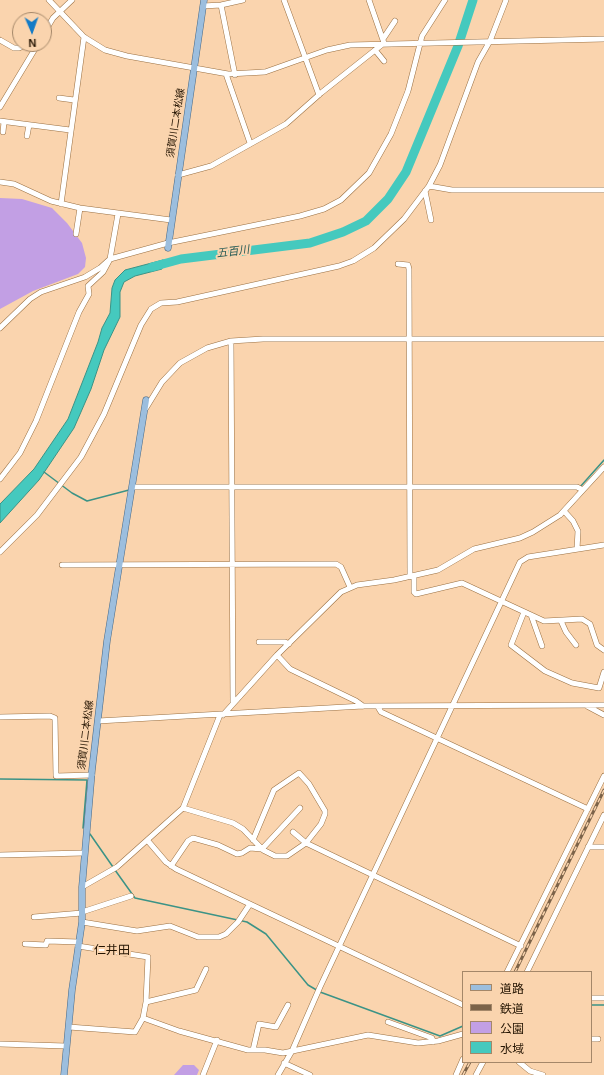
<!DOCTYPE html>
<meta charset="utf-8">
<style>
body{margin:0}
#map{position:relative;width:604px;height:1075px;overflow:hidden;background:#fad4ae;font-family:Arial,"Noto Sans JP",sans-serif}
canvas{display:block}
.legend{position:absolute;left:462px;top:971px;width:130px;height:92px;box-sizing:border-box;background:#fad4ae;border:1px solid #a48769;margin:0;padding:5px 7px;list-style:none;font-size:12px;color:#241402}
.legend li{display:flex;align-items:center;gap:8px;height:20px}
.legend b{width:20px;border:1px solid #a48769}
.north{position:absolute;left:12px;top:12px;width:40px;height:40px;box-sizing:border-box;background:#fad4ae;border:1px solid #a48769;border-radius:50%;rotate:178deg;font-size:11px;font-weight:700;line-height:16px;text-align:center;color:#241402}
.north::after{content:'';display:block;margin:auto;width:14px;height:18px;background:#147bc6;clip-path:polygon(50% 0,100% 100%,50% 72%,0 100%)}
</style>
<div id="map">
<canvas width="604" height="1075"></canvas>
<ul class="legend">
<li><b style="height:5px;background:#9cbede"></b>道路</li>
<li><b style="height:5px;background:#7c6349"></b>鉄道</li>
<li><b style="height:11px;background:#c29fe4"></b>公園</li>
<li><b style="height:11px;background:#45c9be"></b>水域</li>
</ul>
<div class="north">N</div>
</div>
<script>
const g = document.querySelector('canvas').getContext('2d');
g.lineJoin = 'round';
function paint(path, color) { g.fillStyle = color; g.fill(path, 'evenodd'); }
const shape = rows => new Path2D(rows.map(r => 'M' + r).join(''));
function stroke(path, color, width, dash) { g.strokeStyle = color; g.lineWidth = width; g.lineCap = dash ? 'butt' : 'round'; g.setLineDash(dash || []); g.stroke(path); }
function label(font, color, halo, rows, align = 'center') {
  g.font = font + ' Arial,"Noto Sans JP",sans-serif'; g.lineWidth = 4; g.setLineDash([]); g.textBaseline = 'middle'; g.strokeStyle = halo; g.fillStyle = color; for (const [text, x, y, turn = 0] of rows) {
    g.save(); g.translate(x, y); g.rotate((+turn || 0) * Math.PI / 180); g.textAlign = isNaN(turn) ? turn : align; if (halo) g.strokeText(text, 0, 0); g.fillText(text, 0, 0); g.restore();
  }
}
paint(shape([
 [0,198,22,199,52,208,67,223,82,243,86,258,85,267,78,274,33,291,0,309],
 [183,1065,194,1065,199,1070,197,1075,174,1075]
]), '#c29fe4');
const water = shape([
 [163,260,162,269,135,276,124,282,120,292,120,317,104,350,91,389,74,428,39,480,0,523,0,504,34,469,68,419,98,342,102,328,110,313,112,288,115,280,125,270,163,260]
]);
paint(water, '#45c9be');
stroke(water, '#3b9386', 1);
stroke(shape([
 [44,472,72,493,87,501,129,490],
 [580,487,604,460],
 [179,489,347,489],
 [567,489,575,489],
 [0,779,87,780,83,828],
 [90,834,113,867],
 [115,870,135,898,247,922,266,934,308,985,320,992,440,1036,463,1026],
 [591,1005,604,1005]
]), '#3b9386', 1.5);
stroke(shape([
 [152,267,181,259,310,243,343,232,366,221,388,199,406,172,458,46,473,0]
]), '#45c9be', 9);
const minor = shape([
 [49,0,84,37,105,50,127,56,228,74,265,72,327,50,350,45,604,39],
 [284,0,319,95],
 [221,5,235,75],
 [203,6,221,5,243,0],
 [44,33,53,18,72,0],
 [383,39,395,21],
 [0,40,14,48,19,48,28,44],
 [375,50,384,61],
 [226,74,250,143],
 [59,98,74,100],
 [0,107,38,44],
 [0,121,70,130],
 [3,132,4,122],
 [27,136,29,125],
 [178,175,211,166,286,124,321,93,384,43,369,0],
 [0,182,14,184,51,201,80,208,171,220],
 [429,186,452,190,604,190],
 [425,191,431,220],
 [61,204,84,37],
 [76,234,80,208],
 [398,264,408,265,409,269,410,577],
 [0,328,30,299,41,292,85,277,100,268,110,259,118,214],
 [231,341,233,702],
 [146,408,162,382,180,363,207,348,231,341,263,339,604,339],
 [0,479,20,453,36,421,79,312,89,294,88,286,103,272,110,259,168,243,300,216,324,209,341,200,369,173,391,134,408,91,422,36,445,0],
 [132,487,577,487,583,490],
 [564,511,573,521,578,531,577,549],
 [0,552,37,515,81,457,104,414,141,325,151,309,161,303,177,302,339,266,353,261,374,248,404,219,429,186,440,165,478,62,490,41,506,0],
 [62,565,336,564,341,567,350,587],
 [414,576,414,592,416,594,462,583,544,621,582,619,590,624,597,645,604,650],
 [524,612,511,645,545,671,572,683,599,688,604,672],
 [531,615,542,646],
 [561,621,566,632,576,645],
 [259,642,285,642,289,644],
 [277,655,290,669,356,701,363,706],
 [587,706,604,715],
 [378,707,381,712,588,809],
 [223,715,277,655,341,592,357,585,394,580,438,570,474,549,520,538,533,532,560,515,604,467],
 [0,717,50,716,55,718,56,776,92,775],
 [98,721,363,706,604,705],
 [183,808,233,823,243,829,263,850,275,856,287,856,306,843,521,946],
 [253,840,274,790,299,773,309,784,325,811,325,814,321,824,306,843,293,832],
 [148,841,166,862,176,869,463,1005],
 [588,847,604,847],
 [0,855,84,853],
 [171,866,188,841,193,838,218,845,237,854,242,853,250,848,262,849,300,808],
 [82,887,117,867,183,808,220,715],
 [82,912,131,896],
 [34,917,82,913],
 [82,922,137,931,170,926,198,937,219,937,226,934,238,922,250,904],
 [25,944,46,945,47,941,79,942],
 [78,946,148,957,146,1002],
 [507,972,604,776],
 [527,972,604,815],
 [591,998,604,998],
 [143,1018,146,1002,196,990,206,969],
 [388,1022,432,1038,433,1042],
 [69,1027,135,1032,143,1018,179,1031,248,1050,265,1050,283,1053,368,1035,418,1043,438,1041,463,1034],
 [591,1039,598,1039],
 [0,1044,66,1046],
 [253,1050,259,1024,276,1027,288,1005],
 [519,1062,530,1071,543,1075],
 [284,1063,310,1075],
 [203,1075,217,1040],
 [278,1075,292,1051,320,987,520,562,528,557,604,545],
 [456,1075,463,1059],
 [476,1075,483,1062]
]);
const major = shape([
 [168,248,204,0],
 [64,1075,72,990,82,922,82,887,92,770,107,641,146,400]
]);
stroke(minor, '#9a7042', 6);
stroke(major, '#476783', 7);
stroke(minor, '#fff', 5);
stroke(major, '#9cbede', 6);
const rail = shape([
 [515,972,604,790],
 [463,1075,470,1062]
]);
stroke(rail, '#7c6349', 3);
stroke(rail, '#fad4ae', 1.5, [4.5]);
label('10px', '#241402', '#fad4ae', [
 ["須賀川二本松線",176,123,-81],
 ["須賀川二本松線",86,735,-83]
]);
label('italic 11px', '#235954', '#fad4ae', [
 ["五百川",233,252,-7]
]);
label('12px', '#241402', '#fad4ae', [
 ["仁井田",112,951]
]);
</script>
